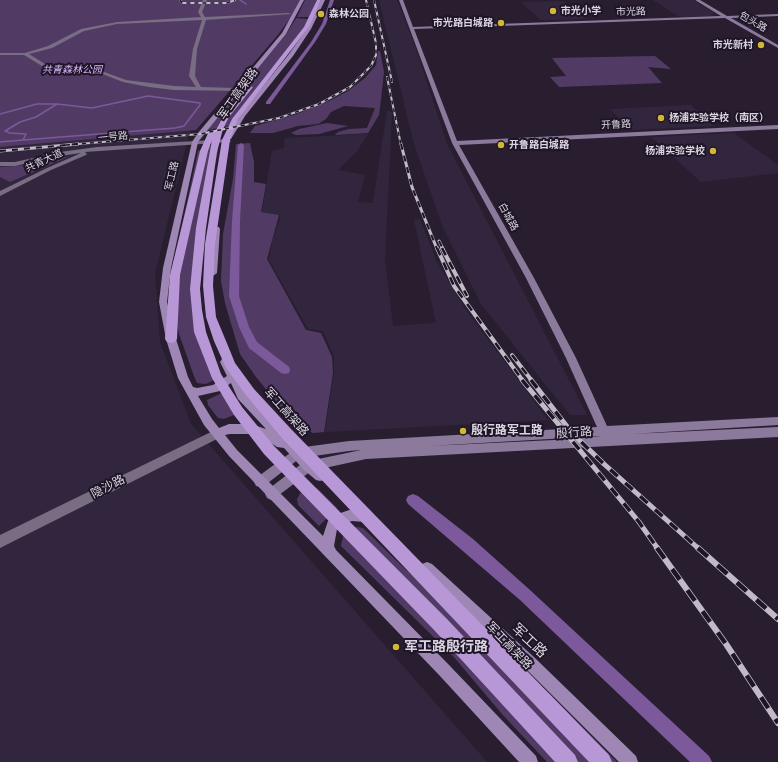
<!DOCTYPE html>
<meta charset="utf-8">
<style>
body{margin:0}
canvas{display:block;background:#281e30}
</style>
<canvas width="778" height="762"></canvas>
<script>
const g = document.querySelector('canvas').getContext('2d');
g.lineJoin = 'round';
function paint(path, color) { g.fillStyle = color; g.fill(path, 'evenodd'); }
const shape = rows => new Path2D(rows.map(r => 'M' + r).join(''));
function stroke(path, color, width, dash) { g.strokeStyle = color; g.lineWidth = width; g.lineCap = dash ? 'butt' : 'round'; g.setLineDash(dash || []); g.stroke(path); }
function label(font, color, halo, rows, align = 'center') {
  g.font = font + ' "Noto Serif","Noto Sans SC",serif'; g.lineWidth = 4; g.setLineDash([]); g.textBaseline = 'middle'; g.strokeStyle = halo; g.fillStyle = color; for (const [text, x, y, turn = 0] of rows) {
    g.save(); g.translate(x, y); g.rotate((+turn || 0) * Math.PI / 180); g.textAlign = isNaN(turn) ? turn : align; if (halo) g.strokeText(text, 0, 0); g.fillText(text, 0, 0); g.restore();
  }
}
paint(shape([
 [379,0,397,0,415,46,447,144,587,415,570,415,481,304,442,225,414,144],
 [653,0,693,0,714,13,711,16,686,17,678,16],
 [564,1,586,19,541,20,521,2],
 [691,105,714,126,630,130,610,109],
 [387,111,392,112,385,260,393,326,436,323,414,220,420,219,437,262,464,307,548,420,325,432,334,372,334,356,323,331,308,329,269,260,272,243,281,215,262,212,272,151,284,148,285,138,368,134,357,151,338,170,365,175,358,202,373,203],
 [190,130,155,273,160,342,191,424,487,762,0,762,0,147],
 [734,133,778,165,778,173,701,182,651,137]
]), '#32263e');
paint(shape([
 [0,0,300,0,292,16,277,36,196,130,0,147],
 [305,0,317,0,310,17,297,17],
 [296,18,309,19,304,27,229,126,208,130,287,33],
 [378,51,380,51,384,72,381,99,379,115,368,133,335,135,338,132,349,129,367,128,375,108,344,106,331,112,326,119,318,124,298,126,273,133,250,133,255,126,294,115,329,101,348,91,365,78,376,65],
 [655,56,671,69,648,67,662,83,559,87,550,77,566,76,552,58],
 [327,123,348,126,319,134,296,135,291,133,299,129],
 [250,143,254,162,254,182,266,184,261,212,279,215,267,259,306,330,321,333,332,357,333,373,324,432,313,433,300,426,289,417,256,377,240,354,225,303,221,281,223,234,233,179,236,144],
 [209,146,213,146,218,150,208,201,197,317,216,379,206,384,197,383,194,376,179,334,172,295,175,258,198,151],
 [70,156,10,182,0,177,0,167,29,165],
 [228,390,236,414,224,419,218,418,208,405,207,400],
 [312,486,318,489,337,508,319,526,298,505,297,499,301,492],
 [357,527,363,528,406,570,486,641,550,694,617,762,547,762,502,714,453,656,341,546,343,536,349,529]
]), '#513b65');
stroke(shape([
 [240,0,246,4],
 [148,96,200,103,200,105,184,126,175,128,23,140,26,134,10,133,5,131,20,122,36,117,57,104,92,108,148,96],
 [0,114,37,104,57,104],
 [0,142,23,140]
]), '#7b599a', 1.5);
paint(shape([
 [330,0,334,0,326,24,315,42,270,104,266,104,266,102,311,42,322,24,330,0],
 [241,143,244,145,240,221,239,296,249,327,257,342,289,367,290,370,289,373,285,374,281,373,249,348,239,327,229,296,232,221,238,145,241,143],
 [413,494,418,496,473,539,530,590,709,756,712,762,690,762,520,600,408,504,406,500,408,496,413,494]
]), '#7b599a');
paint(shape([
 [203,0,207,0,202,12,205,17,289,13,291,14,206,20,197,49,195,76,201,87,237,88,240,90,239,91,174,90,149,87,123,82,95,71,42,66,24,55,0,55,0,53,25,53,48,46,81,29,117,22,201,17,198,12,203,0],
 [202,20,193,49,189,76,196,87,174,86,126,80,96,69,45,64,29,54,52,48,84,31,117,24,202,20],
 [228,139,231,141,230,142,85,152,87,154,86,155,51,170,0,196,0,191,47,168,81,153,60,156,15,166,0,166,0,162,15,162,60,152,97,147,228,139],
 [217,429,221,431,222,434,221,437,0,548,0,535,217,429]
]), '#786d83');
paint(shape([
 [399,0,403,0,413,27,721,16,695,0,700,0,727,16,778,14,778,16,731,18,778,45,778,48,725,18,414,29,457,141,778,125,778,129,459,145,534,278,576,358,607,426,778,417,778,425,631,434,778,427,778,437,366,459,311,471,275,498,271,500,267,498,265,494,267,490,304,462,361,450,349,451,300,458,264,486,260,487,256,486,254,482,256,478,297,448,349,441,597,427,566,358,526,278,452,143,399,0],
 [601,436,575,439,429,446,601,436]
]), '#8b7a9c');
paint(shape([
 [300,0,304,0,286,34,198,142,171,268,167,302,176,339,188,377,193,387,197,388,213,385,227,376,220,362,222,359,228,359,246,393,312,462,324,472,326,476,324,480,320,481,316,480,304,470,284,448,277,447,262,437,251,434,230,434,225,435,237,450,323,536,328,521,335,515,352,509,369,512,371,516,369,520,365,522,352,521,343,524,337,529,334,546,336,550,450,666,536,756,538,762,519,762,440,676,229,456,204,425,178,378,166,339,159,302,163,268,192,142,198,133,282,33,300,0],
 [231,383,238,399,266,429,251,424,229,424,219,428,212,419,198,396,220,391,231,383],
 [321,0,325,0,311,29,293,56,245,116,231,139,227,139,226,138,241,114,289,54,307,29,321,0],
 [213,227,219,227,220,229,217,273,213,276,209,273,213,227],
 [427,562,432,564,536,659,636,756,638,762,619,762,526,669,422,574,420,569,422,564,427,562]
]), '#9e86b5');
paint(shape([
 [317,0,321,0,309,27,238,119,230,140,215,244,213,286,216,317,226,341,235,363,254,389,291,429,609,755,612,762,589,762,281,437,246,395,226,368,214,341,206,317,203,286,205,244,222,140,232,119,304,27,317,0],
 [248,86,253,87,229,117,223,129,217,152,206,228,200,289,202,310,206,332,221,374,242,407,274,446,447,619,575,755,578,762,555,762,435,631,264,454,234,415,212,378,194,332,190,289,196,228,212,140,208,151,180,275,177,339,175,342,171,343,167,342,165,339,170,275,200,151,209,131,215,132,224,115,248,86]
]), '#b897d7');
const railFar4 = shape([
 [180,0,182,3,227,3,235,0],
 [374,0,392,82],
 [387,77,401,145],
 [66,145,200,134,279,118,319,104,350,87,371,66,376,55,376,43,366,0]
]);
const railFar3 = shape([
 [401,144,412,187,437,249],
 [0,151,78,144],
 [439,241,443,249]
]);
const railFar2 = shape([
 [437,248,454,286,523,381],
 [442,248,467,296],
 [512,355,532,381]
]);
const railFar1 = shape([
 [522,380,639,522,658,549],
 [531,380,572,433,604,464,699,549]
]);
const rail = shape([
 [657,548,726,644,778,723],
 [698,548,778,619]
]);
stroke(railFar4, '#c1bbc7', 2);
stroke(railFar3, '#c1bbc7', 3);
stroke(railFar2, '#c1bbc7', 4);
stroke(railFar1, '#c1bbc7', 5);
stroke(rail, '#c1bbc7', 6);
stroke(railFar4, '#1e1526', 1.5, [4]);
stroke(railFar3, '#1e1526', 2, [6]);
stroke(railFar2, '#1e1526', 2.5, [8]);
stroke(railFar1, '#1e1526', 3.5, [10]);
stroke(rail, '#1e1526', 4.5, [13]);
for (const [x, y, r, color] of [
 [553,11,4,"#d1b736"],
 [321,14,4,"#d1b736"],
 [501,23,4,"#d1b736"],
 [761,45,4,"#d1b736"],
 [661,118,4,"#d1b736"],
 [501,145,4,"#d1b736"],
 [713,151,4,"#d1b736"],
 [463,431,4,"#d1b736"],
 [396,647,4,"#d1b736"]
]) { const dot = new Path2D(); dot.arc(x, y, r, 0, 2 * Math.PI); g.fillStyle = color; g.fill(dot); stroke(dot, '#1e1526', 1.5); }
label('bold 10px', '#dbd5e1', '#1e1526', [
 ["市光小学",561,11],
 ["森林公园",329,14],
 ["市光路白城路",493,23,"right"],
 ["市光新村",753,45,"right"],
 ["杨浦实验学校（南区）",669,118],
 ["开鲁路白城路",509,145],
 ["杨浦实验学校",705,151,"right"]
], 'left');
label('10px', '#dbd5e1', '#1e1526', [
 ["市光路",631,12,-2],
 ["包头路",753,22,30],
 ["开鲁路",616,125,-3],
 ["一号路",113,137,-5],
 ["共青大道",44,161,-25],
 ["军工路",172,176,-77],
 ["白城路",508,217,61]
]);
label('italic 10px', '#d9b3fd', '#1e1526', [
 ["共青森林公园",72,70]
]);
label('12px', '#dbd5e1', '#1e1526', [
 ["军工高架路",238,94,-55],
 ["军工高架路",286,412,48],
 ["殷行路",574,433,-4],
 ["隐沙路",108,487,-27],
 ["军工高架路",509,646,46]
]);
label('bold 12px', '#dbd5e1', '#1e1526', [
 ["殷行路军工路",471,431]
], 'left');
label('14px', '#dbd5e1', '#1e1526', [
 ["军工路",529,641,43]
]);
label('bold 14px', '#dbd5e1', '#1e1526', [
 ["军工路殷行路",404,647]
], 'left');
</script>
